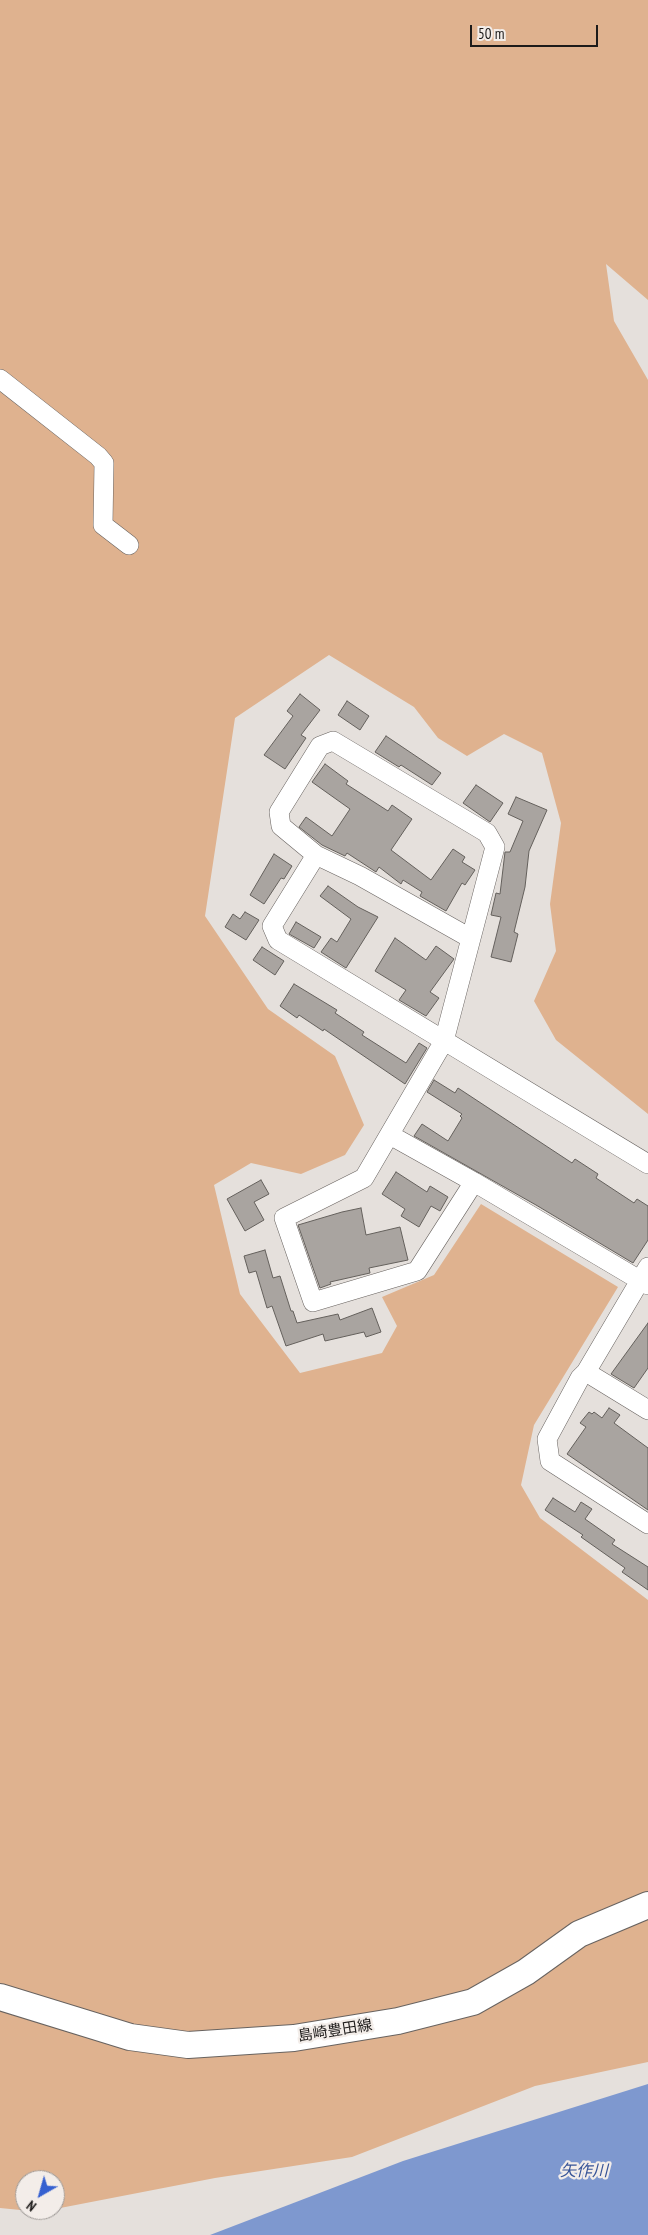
<!DOCTYPE html>
<meta charset="utf-8">
<style>
body{margin:0}
#map{position:relative;width:648px;height:2235px;overflow:hidden;background:#e5e0dc;font-family:"PT Sans Narrow",sans-serif}
canvas{display:block}
.north{position:absolute;left:15px;top:2170px;width:50px;height:50px;box-sizing:border-box;background:#f3ede9;border:1px solid #9d9996;border-radius:50%;rotate:218deg;font-size:14px;font-weight:700;line-height:20px;text-align:center;color:#1d1b1a}
.north::after{content:'';display:block;margin:auto;width:18px;height:22px;background:#3560d0;clip-path:polygon(50% 0,100% 100%,50% 72%,0 100%)}
.scale{position:absolute;left:470px;top:25px;width:128px;height:22px;box-sizing:border-box;border:2px solid #1d1b1a;border-top:0;padding-left:6px;font-size:15px;line-height:18px;white-space:nowrap;color:#1d1b1a;-webkit-text-stroke:4px #f3ede9;paint-order:stroke}
</style>
<div id="map">
<canvas width="648" height="2235"></canvas>
<div class="north">N</div>
<div class="scale">50 m</div>
</div>
<script>
const g = document.querySelector('canvas').getContext('2d');
g.lineJoin = 'round';
function paint(path, color) { g.fillStyle = color; g.fill(path, 'evenodd'); }
const shape = rows => new Path2D(rows.map(r => 'M' + r).join(''));
function stroke(path, color, width, dash) { g.strokeStyle = color; g.lineWidth = width; g.lineCap = dash ? 'butt' : 'round'; g.setLineDash(dash || []); g.stroke(path); }
function label(font, color, halo, rows, align = 'center') {
  g.font = font + ' "PT Sans Narrow","Noto Sans JP",sans-serif'; g.lineWidth = 4.5; g.setLineDash([]); g.textBaseline = 'middle'; g.strokeStyle = halo; g.fillStyle = color; for (const [text, x, y, turn = 0] of rows) {
    g.save(); g.translate(x, y); g.rotate((+turn || 0) * Math.PI / 180); g.textAlign = isNaN(turn) ? turn : align; if (halo) g.strokeText(text, 0, 0); g.fillText(text, 0, 0); g.restore();
  }
}
paint(shape([
 [0,0,648,0,648,300,606,264,614,321,648,380,648,1114,556,1040,534,1001,556,951,550,904,561,823,542,753,504,734,467,756,438,738,414,707,329,655,235,718,205,916,268,1009,335,1056,364,1125,345,1155,301,1174,251,1163,214,1185,240,1294,300,1373,382,1353,397,1326,382,1297,434,1275,481,1204,618,1287,534,1425,521,1485,540,1518,648,1600,648,2062,535,2086,352,2157,215,2178,55,2209,55,2180,25,2180,25,2210,50,2210,41,2212,0,2208]
]), '#dfb28f');
paint(shape([
 [648,2084,648,2235,210,2235,403,2161]
]), '#7e98cf');
const building = shape([
 [300,694,320,710,301,735,306,738,285,769,264,755,293,716,287,711,300,694],
 [347,701,369,716,360,730,338,715,347,701],
 [386,736,441,773,432,785,401,765,399,767,375,752,386,736],
 [325,764,348,781,346,784,388,811,392,805,412,819,391,850,431,880,453,849,465,857,462,862,475,870,465,885,462,883,446,911,420,896,422,892,403,880,401,884,379,867,376,872,347,853,345,856,322,845,299,827,306,817,332,836,350,809,312,782,325,764],
 [476,785,503,803,490,822,463,803,476,785],
 [516,797,547,810,529,851,525,887,514,932,518,934,511,962,491,957,501,917,491,915,496,893,500,894,505,852,510,852,523,821,508,814,516,797],
 [274,854,292,866,284,879,281,878,264,904,250,895,274,854],
 [328,886,358,907,378,917,346,968,321,952,331,938,337,942,351,919,320,896,328,886],
 [245,912,259,920,246,940,225,927,233,914,240,919,245,912],
 [296,922,321,937,314,948,289,934,296,922],
 [395,938,426,960,436,946,454,959,430,992,439,998,426,1016,399,1000,406,990,375,971,395,938],
 [262,947,284,961,275,975,253,960,262,947],
 [294,984,337,1010,335,1013,364,1032,362,1035,406,1063,419,1043,427,1048,405,1084,324,1029,323,1031,299,1015,297,1018,280,1006,294,984],
 [434,1080,455,1093,458,1088,572,1163,575,1159,598,1174,596,1178,634,1203,637,1199,648,1206,648,1240,633,1263,536,1205,414,1136,422,1124,448,1141,462,1118,460,1116,462,1114,427,1092,434,1080],
 [396,1172,427,1192,430,1186,448,1197,440,1211,431,1206,419,1227,401,1216,405,1209,382,1194,396,1172],
 [261,1180,269,1194,254,1202,264,1220,245,1231,227,1199,261,1180],
 [361,1208,366,1235,400,1227,408,1260,369,1268,370,1273,330,1282,331,1284,320,1288,298,1225,342,1212,361,1208],
 [265,1250,273,1278,280,1276,291,1311,293,1311,297,1323,338,1314,340,1320,372,1308,381,1332,366,1337,364,1332,325,1341,323,1334,286,1346,272,1306,267,1308,256,1271,249,1273,244,1256,265,1250],
 [648,1323,648,1368,634,1388,611,1374,648,1323],
 [609,1408,620,1415,614,1423,648,1448,648,1510,567,1454,586,1427,580,1423,589,1412,592,1414,594,1412,602,1418,609,1408],
 [553,1498,575,1512,581,1502,592,1509,585,1519,615,1540,612,1544,648,1567,648,1590,622,1572,625,1568,581,1537,583,1535,545,1510,553,1498]
]);
paint(building, '#a9a4a0');
stroke(building, '#64605c', 1);
const street = shape([
 [0,379,98,456,104,463,103,525,129,545],
 [316,855,272,926,278,940,648,1164],
 [470,938,360,876,316,855,281,826,279,812,320,746,333,741,487,833,495,847,444,1041,364,1178,284,1218,313,1302,417,1271,474,1182],
 [390,1135,474,1182,648,1285],
 [648,1267,586,1372,580,1378,547,1439,550,1461,648,1524],
 [586,1372,648,1410]
]);
const secondary = shape([
 [0,1997,130,2037,188,2045,294,2038,398,2021,473,2002,526,1972,579,1934,648,1905]
]);
stroke(street, '#686360', 20);
stroke(secondary, '#686360', 28);
stroke(street, '#fff', 19);
stroke(secondary, '#fff', 26);
label('15px', '#1d1b1a', '#f3ede9', [
 ["島崎豊田線",335,2031,-9]
]);
label('italic 16px', '#365397', '#f3ede9', [
 ["矢作川",584,2171]
]);
</script>
